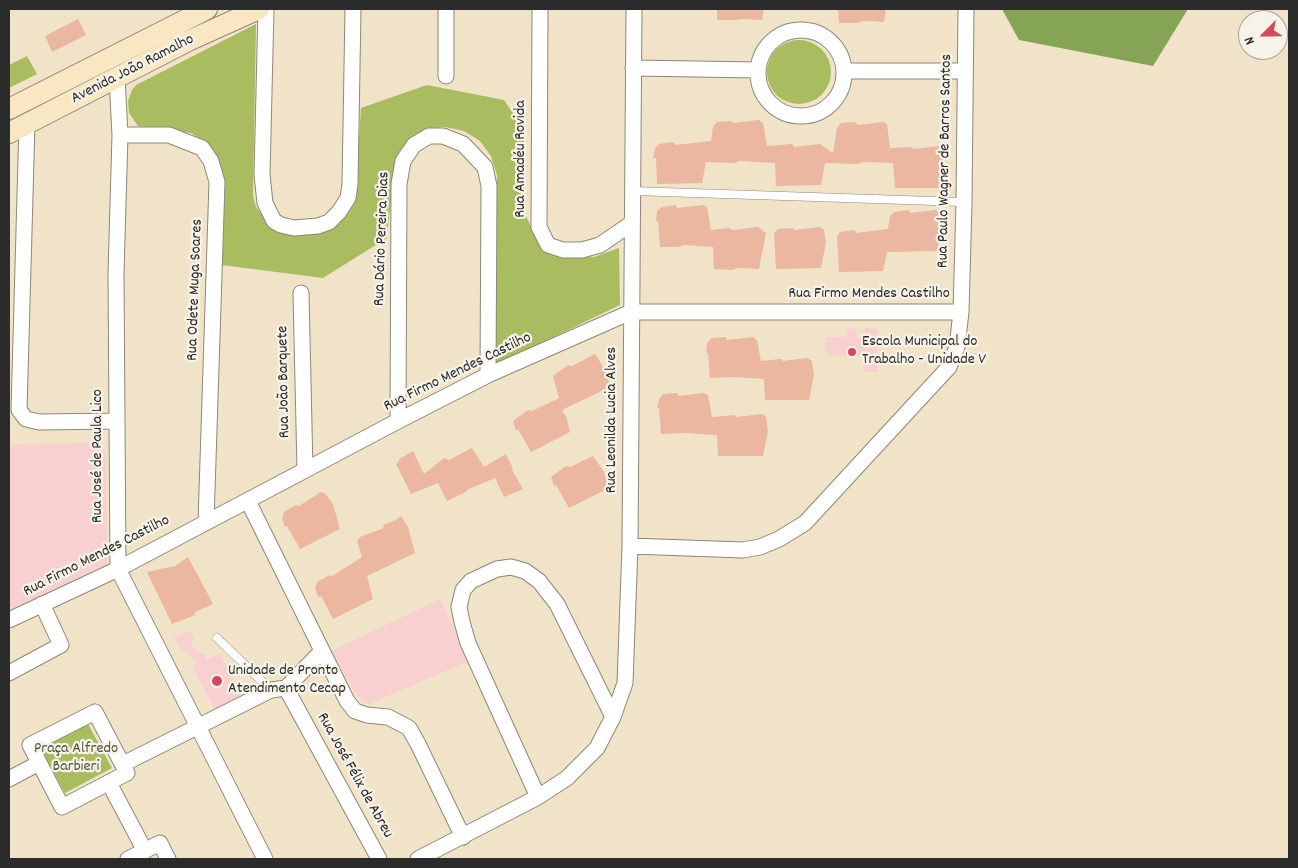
<!DOCTYPE html>
<meta charset="utf-8">
<style>
body{margin:0}
#map{position:relative;width:1298px;height:868px;overflow:hidden;background:#f0e3c7;font-family:Dekko,sans-serif}
canvas{display:block}
.frame{position:absolute;inset:0;border:10px solid #2b2b2b;pointer-events:none}
.north{position:absolute;left:1238px;top:10px;width:50px;height:50px;box-sizing:border-box;background:#f7f3e8;border:1px solid #a5a39c;border-radius:50%;rotate:247deg;font-size:14px;font-weight:700;line-height:20px;text-align:center;color:#2b2b2b}
.north::after{content:'';display:block;margin:auto;width:18px;height:22px;background:#d1495b;clip-path:polygon(50% 0,100% 100%,50% 72%,0 100%)}
</style>
<div id="map">
<canvas width="1298" height="868"></canvas>
<div class="frame"></div>
<div class="north">N</div>
</div>
<script>
const g = document.querySelector('canvas').getContext('2d');
g.lineJoin = 'round';
function paint(path, color) { g.fillStyle = color; g.fill(path, 'evenodd'); }
const shape = rows => new Path2D(rows.map(r => 'M' + r).join(''));
function stroke(path, color, width, dash) { g.strokeStyle = color; g.lineWidth = width; g.lineCap = dash ? 'butt' : 'round'; g.setLineDash(dash || []); g.stroke(path); }
function label(font, color, halo, rows, align = 'center') {
  g.font = font + ' Dekko,sans-serif'; g.lineWidth = 4.5; g.setLineDash([]); g.textBaseline = 'middle'; g.strokeStyle = halo; g.fillStyle = color; for (const [text, x, y, turn = 0] of rows) {
    g.save(); g.translate(x, y); g.rotate((+turn || 0) * Math.PI / 180); g.textAlign = isNaN(turn) ? turn : align; if (halo) g.strokeText(text, 0, 0); g.fillText(text, 0, 0); g.restore();
  }
}
paint(shape([
 [856,328,857,338,864,338,865,328,878,329,878,372,863,372,863,356,826,355,825,337,846,337,847,330],
 [101,443,106,453,107,572,9,616,9,444],
 [440,599,469,661,369,704,358,698,331,651],
 [191,631,194,639,190,642,195,650,205,655,207,660,220,653,241,696,215,710,192,666,199,663,180,648,174,637]
]), '#f7d0cf');
paint(shape([
 [256,24,253,196,256,207,267,221,292,234,310,235,329,230,345,218,350,210,355,196,361,108,427,85,504,100,524,129,524,205,526,216,535,235,564,256,594,257,619,248,620,305,495,365,497,175,491,156,480,141,464,131,445,127,436,128,419,133,405,144,395,159,387,238,323,278,222,265,222,176,216,154,206,142,191,133,138,126,129,113,128,101,132,90,136,85],
 '767 72a32 32 0 1 1 64 0a32 32 0 1 1-64 0Z',
 [27,56,37,74,9,88,9,65],
 [88,724,112,768,65,793,41,749]
]), '#a9bc60');
paint(shape([
 [1002,9,1188,9,1153,66,1019,40]
]), '#86a456');
paint(shape([
 [717,9,764,9,762,20,742,19,736,20,717,20],
 [838,9,886,9,884,22,864,21,857,23,839,23],
 [78,19,86,35,52,52,45,36],
 [759,120,763,123,767,146,792,144,794,147,820,144,833,153,837,128,841,123,856,122,857,125,883,122,887,124,890,148,911,147,913,149,938,146,942,149,944,162,939,188,895,188,893,163,864,162,858,164,825,163,821,185,776,186,775,163,740,161,734,163,706,162,702,183,657,184,656,158,653,158,655,148,659,144,673,142,675,145,711,141,713,127,717,122,732,121,733,123],
 [676,205,677,208,703,205,707,207,711,230,730,228,732,230,758,227,766,233,759,269,739,268,732,270,714,269,713,247,684,245,678,247,660,247,658,221,656,221,657,211,662,207],
 [909,210,910,213,936,210,940,213,942,226,937,251,887,252,883,271,839,272,837,236,840,232,855,230,856,233,888,229,890,216,894,212],
 [820,227,824,230,826,243,821,268,776,269,774,233,778,229,793,228,794,230],
 [726,337,727,340,753,337,757,340,761,361,781,359,783,361,808,358,812,361,814,375,809,400,765,400,764,379,734,377,710,378,708,353,706,353,707,343,712,338],
 [595,354,606,371,610,387,564,409,562,411,566,416,570,432,531,452,518,429,516,431,513,421,528,410,532,411,559,398,553,376,568,365,572,366],
 [677,393,679,396,704,393,708,395,712,417,735,415,736,417,762,414,766,417,768,431,763,456,718,456,717,435,685,433,661,434,659,408,657,408,659,399,663,394],
 [472,448,484,467,506,454,513,469,512,470,523,489,504,497,495,478,469,489,464,493,447,501,438,483,411,494,396,464,399,462,399,459,413,451,424,474,444,458,449,460],
 [593,456,604,472,609,488,569,508,556,485,554,486,551,477,566,466,570,467],
 [321,492,325,493,333,504,340,529,300,549,287,526,285,527,282,518,284,512,296,505,299,506],
 [401,516,408,527,415,553,367,576,373,599,333,619,321,596,318,597,315,588,317,582,330,575,332,576,362,557,357,541,360,537,384,528,383,525,396,520],
 [188,557,213,604,195,612,195,615,172,624,147,572,175,566]
]), '#ebb7a0');
const lane = shape([
 [633,191,964,202],
 [217,638,271,690]
]);
const street = shape([
 [266,9,262,175,265,203,274,221,281,225,294,228,318,226,329,222,339,212,348,198,350,184,353,9],
 [446,9,446,76],
 [540,9,539,227,548,245,563,250,582,250,600,245,632,223],
 '758 73a43 43 0 1 1 86 0a43 43 0 1 1-86 0Z',
 [633,68,758,70],
 [845,71,965,71],
 [117,77,120,135,116,273,118,569,265,859],
 [27,124,19,410,26,419,39,422,116,421],
 [120,135,169,135,202,148,211,161,217,182,206,522],
 [301,293,305,470],
 [398,421,399,184,403,161,414,145,429,136,443,136,463,144,485,167,489,186,488,375],
 [248,501,347,701,355,711,367,715,388,717,409,728,418,744,463,837],
 [630,546,743,550,760,547,779,539,805,523,949,367,957,347,961,312,964,202,966,9],
 [9,620,118,569,398,421,488,375,631,312,961,312],
 [9,673,61,645,42,604],
 [286,688,322,651],
 [95,712,127,773,62,807,30,745,95,712],
 [123,764,271,690,286,688,379,859],
 [9,779,39,763],
 [109,783,145,851],
 [538,797,468,643,462,622,459,607,463,590,471,581,497,569,511,567,525,571,539,581,557,604,613,717],
 [128,859,160,843,168,859],
 [418,859,538,797,567,778,597,748,613,717,625,683,630,546,634,9]
]);
const secondary = shape([
 [9,109,207,9],
 [9,133,188,41,259,9]
]);
stroke(lane, '#8e8779', 9);
stroke(street, '#8e8779', 17);
stroke(secondary, '#8e8779', 22);
stroke(lane, '#fff', 8);
stroke(street, '#fff', 15);
stroke(secondary, '#f9e7c3', 20);
for (const [x, y, r, color] of [
 [852,352,5,"#d1495b"],
 [217,681,6,"#d1495b"]
]) { const dot = new Path2D(); dot.arc(x, y, r, 0, 2 * Math.PI); g.fillStyle = color; g.fill(dot); stroke(dot, '#f7f3e8', 2); }
label('16px', '#2b2b2b', '#f7f3e8', [
 ["Avenida João Ramalho",133,70,-27],
 ["Rua Amadéu Rovida",522,159,-90],
 ["Rua Paulo Wagner de Barros Santos",946,161,-89],
 ["Rua Dário Pereira Dias",383,239,-88],
 ["Rua Odete Muga Soares",196,290,-88],
 ["Rua Firmo Mendes Castilho",869,295],
 ["Rua Firmo Mendes Castilho",458,373,-26],
 ["Rua João Barquete",285,382,-91],
 ["Rua Leonilda Lucia Alves",613,420,-90],
 ["Rua José de Paula Lico",99,456,-90],
 ["Rua Firmo Mendes Castilho",97,557,-27],
 ["Rua José Félix de Abreu",354,776,61]
]);
label('16px', '#2b2b2b', '#f7f3e8', [
 ["Escola Municipal do",862,343],
 ["Trabalho - Unidade V",862,361],
 ["Unidade de Pronto",228,672],
 ["Atendimento Cecap",228,690]
], 'left');
label('16px', '#51563b', '#f7f3e8', [
 ["Praça Alfredo",76,750],
 ["Barbieri",76,768]
]);
</script>
